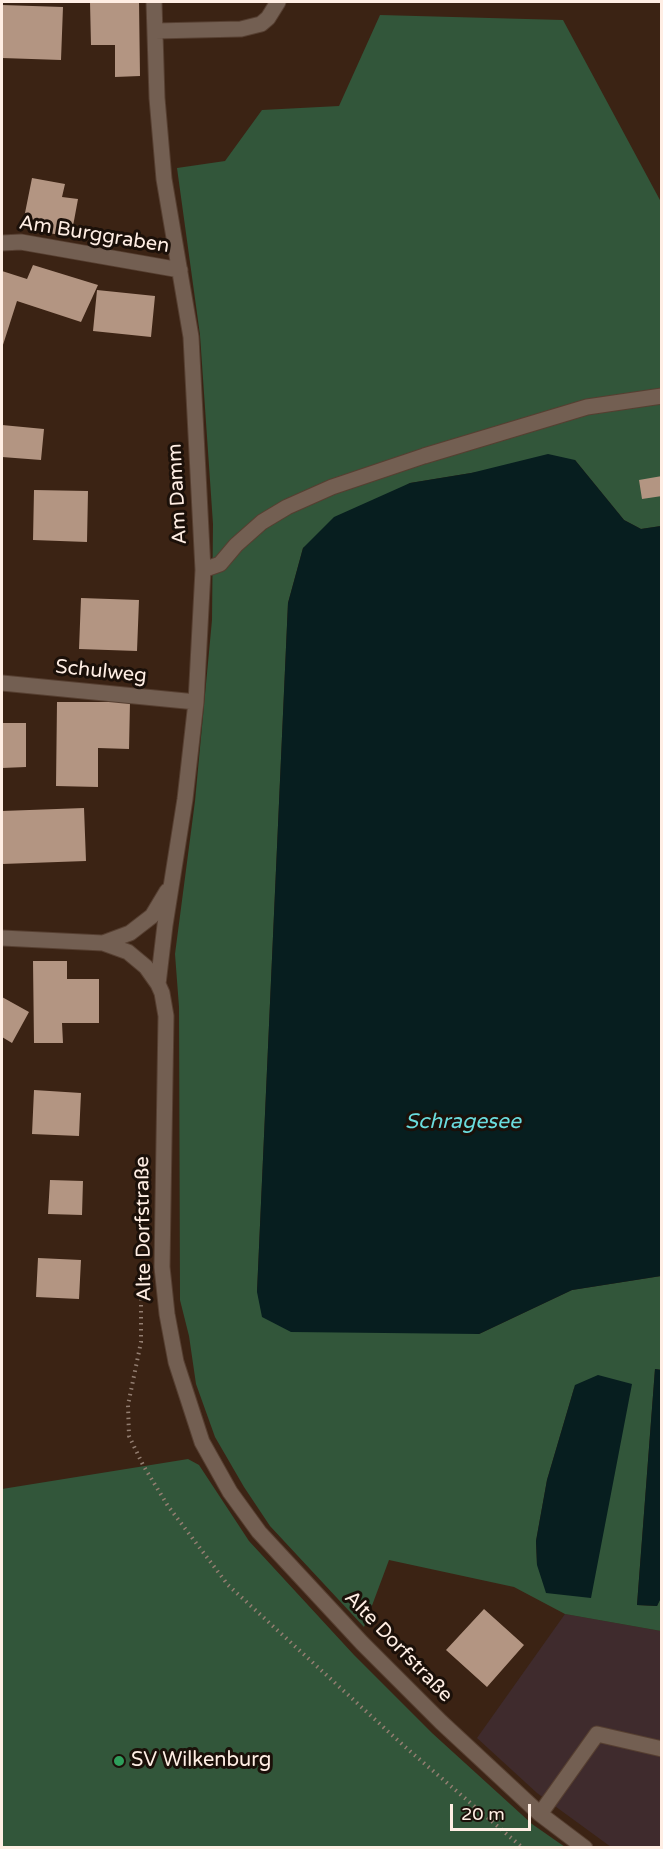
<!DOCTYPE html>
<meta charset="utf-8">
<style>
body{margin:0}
#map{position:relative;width:663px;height:1849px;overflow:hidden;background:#3b2314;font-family:"Varela Round",sans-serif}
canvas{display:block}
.frame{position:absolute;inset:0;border:3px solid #ffeee4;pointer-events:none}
.scale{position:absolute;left:450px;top:1804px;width:81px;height:27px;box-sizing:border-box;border:3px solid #ffeee4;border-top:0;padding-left:8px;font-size:18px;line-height:21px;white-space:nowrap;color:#ffeee4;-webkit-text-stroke:4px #1b1009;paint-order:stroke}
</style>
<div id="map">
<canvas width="663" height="1849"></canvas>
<div class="frame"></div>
<div class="scale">20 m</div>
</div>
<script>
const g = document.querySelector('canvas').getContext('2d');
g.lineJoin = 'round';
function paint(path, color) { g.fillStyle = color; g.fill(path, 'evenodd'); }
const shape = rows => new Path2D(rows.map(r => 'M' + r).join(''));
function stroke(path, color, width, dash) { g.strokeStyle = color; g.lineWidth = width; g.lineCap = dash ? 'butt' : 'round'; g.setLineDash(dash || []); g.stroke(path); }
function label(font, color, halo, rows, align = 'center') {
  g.font = font + ' "Varela Round",sans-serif'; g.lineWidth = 6; g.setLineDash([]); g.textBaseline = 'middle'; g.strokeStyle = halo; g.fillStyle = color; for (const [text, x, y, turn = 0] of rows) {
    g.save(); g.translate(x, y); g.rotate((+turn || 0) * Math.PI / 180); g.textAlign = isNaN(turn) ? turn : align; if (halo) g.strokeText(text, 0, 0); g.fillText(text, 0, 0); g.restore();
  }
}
paint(shape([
 [565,1614,661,1631,661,1847,611,1847,537,1793,477,1738]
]), '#3f2b2d');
paint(shape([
 [380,15,563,20,661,202,661,526,641,529,624,520,575,460,471,473,410,483,303,548,288,603,257,1292,479,1334,572,1290,661,1276,661,1370,655,1369,637,1605,657,1606,661,1596,661,1631,565,1614,514,1587,389,1560,364,1627,270,1526,244,1487,215,1437,196,1384,189,1336,180,1300,179,1007,175,954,195,801,212,620,213,524,200,335,177,168,225,161,262,110,339,106],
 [575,1385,537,1565,536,1541,547,1480],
 [188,1459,199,1465,249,1541,354,1655,432,1733,532,1824,565,1847,2,1847,2,1489]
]), '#32563a');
paint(shape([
 [548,454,575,460,624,520,641,529,661,526,661,1276,572,1290,479,1334,291,1332,262,1317,257,1292,288,603,303,548,334,517,410,483,471,473],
 [655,1369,662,1370,662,1596,657,1606,637,1605],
 [598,1375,632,1384,591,1598,546,1593,537,1565,536,1541,547,1480,575,1385]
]), '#071e1f');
paint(shape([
 [90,2,139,2,140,76,115,77,115,45,91,45],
 [2,5,63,7,61,60,2,58],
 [32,178,65,184,62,197,78,199,71,237,22,228],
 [33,265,98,285,81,322,17,301,2,348,2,271,27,279],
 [97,290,155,296,151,337,93,331],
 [2,425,44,429,41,460,2,457],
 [662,476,662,496,642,499,639,480],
 [34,490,88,491,87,542,33,540],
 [81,598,139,600,137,651,79,649],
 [57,702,130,702,129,749,98,748,98,787,56,786],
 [2,723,26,723,26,767,2,768],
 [84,808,86,861,2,864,2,811],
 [33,961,67,961,67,979,99,979,99,1023,62,1023,63,1043,34,1043],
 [2,997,29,1012,12,1043,2,1037],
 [34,1090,81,1093,79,1136,32,1134],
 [50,1180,83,1181,82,1215,48,1214],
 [38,1258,81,1260,79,1299,36,1297],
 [484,1609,524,1645,487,1687,446,1650]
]), '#b39582');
const minor = shape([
 [154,2,157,98,164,179,191,337,203,570,196,702,185,799,165,925,158,984],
 [155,31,241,29,261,24,268,18,278,2],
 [2,243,21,242,180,270],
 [203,570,220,564,236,545,262,522,287,507,332,487,424,456,587,407,662,396],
 [2,683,196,702],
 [2,938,103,943,128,952,146,967,158,984,162,993,166,1016,162,1267,167,1314,176,1362,202,1442,230,1492,259,1532,362,1643,441,1722,540,1814,585,1848],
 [103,943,130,933,152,916,167,891],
 [540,1814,597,1734,662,1749]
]);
stroke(minor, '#563f31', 17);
stroke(shape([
 [141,1293,141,1342,128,1405,129,1436,143,1465,168,1506,228,1585,404,1746,523,1848]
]), '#937e71', 4, [1.5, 4.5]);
stroke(minor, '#735f52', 15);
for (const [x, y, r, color] of [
 [119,1761,6,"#2e9e5b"]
]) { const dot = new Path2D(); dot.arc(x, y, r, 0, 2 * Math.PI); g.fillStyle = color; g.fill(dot); stroke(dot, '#1b1009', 2); }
label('20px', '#ffeee4', '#1b1009', [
 ["Am Burggraben",94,235,9],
 ["Am Damm",178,494,-93],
 ["Schulweg",101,672,6],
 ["Alte Dorfstraße",144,1229,-91],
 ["Alte Dorfstraße",398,1647,46]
]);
label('20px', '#ffeee4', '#1b1009', [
 ["SV Wilkenburg",131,1761]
], 'left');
label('italic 21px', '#6adcdd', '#1b1009', [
 ["Schragesee",463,1122]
]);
</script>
